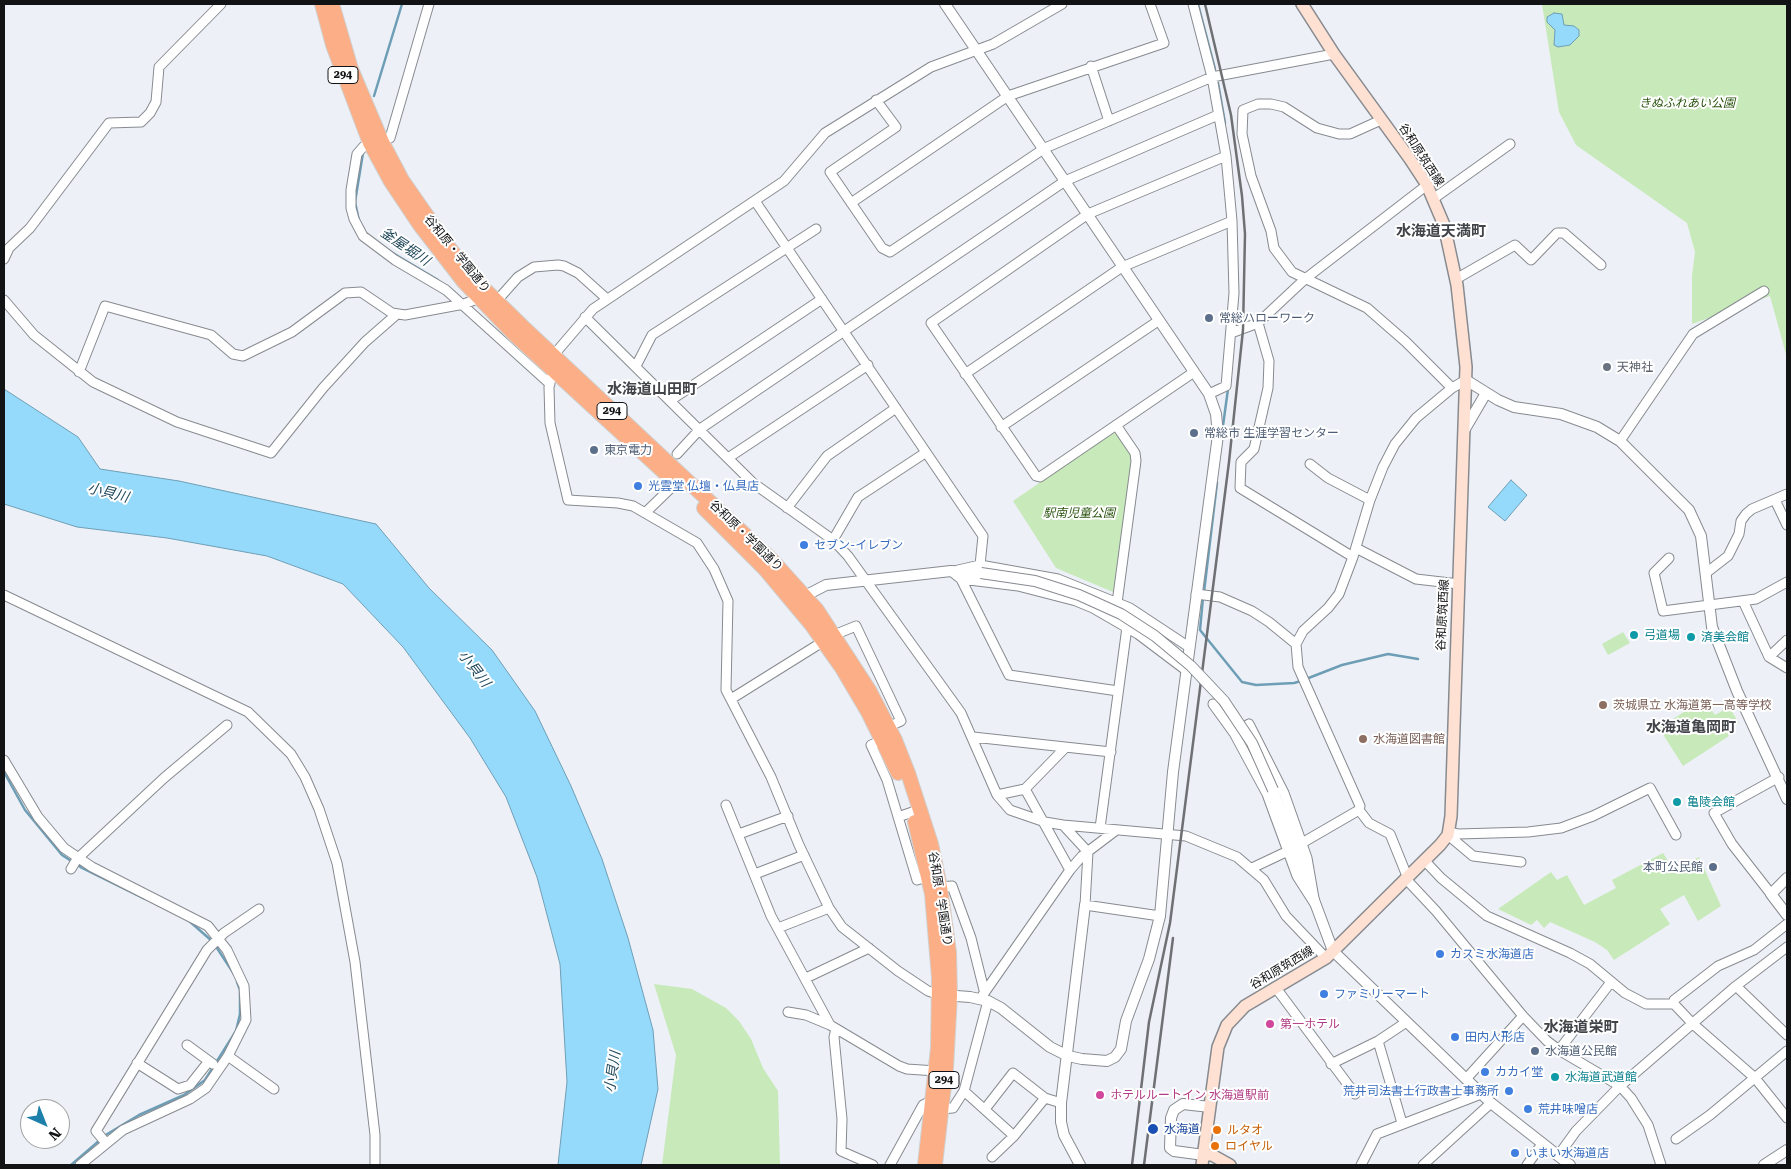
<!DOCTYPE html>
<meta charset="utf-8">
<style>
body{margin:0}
#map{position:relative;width:1791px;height:1169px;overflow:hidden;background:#edf1f7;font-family:"Roboto Serif",serif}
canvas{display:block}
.frame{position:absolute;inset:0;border:5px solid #121315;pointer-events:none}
.north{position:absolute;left:20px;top:1099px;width:50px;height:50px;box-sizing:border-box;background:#fff;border:1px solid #a0a1a1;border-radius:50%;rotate:136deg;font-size:14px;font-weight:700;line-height:20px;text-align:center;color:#121315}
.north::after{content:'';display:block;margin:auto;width:18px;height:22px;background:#1d80ab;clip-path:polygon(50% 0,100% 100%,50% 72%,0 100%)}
</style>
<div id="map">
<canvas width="1791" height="1169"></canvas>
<div class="frame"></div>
<div class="north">N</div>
</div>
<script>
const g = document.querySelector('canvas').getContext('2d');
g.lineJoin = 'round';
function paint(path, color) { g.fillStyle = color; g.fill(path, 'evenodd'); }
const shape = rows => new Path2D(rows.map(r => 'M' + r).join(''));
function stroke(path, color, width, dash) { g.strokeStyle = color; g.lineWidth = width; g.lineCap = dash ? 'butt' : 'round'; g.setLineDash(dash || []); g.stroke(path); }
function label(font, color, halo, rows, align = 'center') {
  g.font = font + ' "Roboto Serif","Noto Sans JP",serif'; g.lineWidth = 4; g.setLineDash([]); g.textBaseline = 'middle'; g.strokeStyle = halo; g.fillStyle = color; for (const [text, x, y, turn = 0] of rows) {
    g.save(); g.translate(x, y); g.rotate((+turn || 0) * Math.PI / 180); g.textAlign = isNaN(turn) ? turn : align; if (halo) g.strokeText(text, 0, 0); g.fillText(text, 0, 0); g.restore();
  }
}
paint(shape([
 [1542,4,1787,4,1787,358,1770,296,1692,324,1692,276,1695,252,1687,223,1576,145,1559,112],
 [1112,433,1117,434,1133,457,1113,592,1056,568,1013,501],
 [1623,632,1630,643,1608,655,1602,644],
 [1704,699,1715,715,1729,707,1739,723,1726,731,1729,736,1683,766,1659,728],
 [1663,853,1674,870,1699,857,1721,906,1698,921,1684,895,1660,909,1670,924,1614,960,1607,950,1595,942,1550,922,1544,928,1537,920,1531,925,1498,909,1551,872,1557,880,1567,875,1584,905,1616,888,1612,880],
 [654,984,692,989,726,1008,739,1021,751,1039,763,1068,778,1091,780,1165,662,1165,676,1055]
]), '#c8e9b9');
const water = shape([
 [1554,13,1562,14,1564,25,1574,26,1579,30,1579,36,1570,45,1558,47,1554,45,1555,30,1547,22,1547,17,1554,13],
 [4,389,78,437,100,469,179,481,376,524,429,588,492,650,535,711,571,786,602,859,628,938,653,1030,658,1089,641,1165,558,1165,567,1082,560,964,537,877,506,797,470,738,403,647,343,584,267,556,167,538,77,527,4,504,4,389],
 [1511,480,1527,495,1505,521,1488,507,1511,480]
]);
paint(water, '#95dafb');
stroke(water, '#6e9eb6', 1);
stroke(shape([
 [1198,4,1215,69],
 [1218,83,1225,123],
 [374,96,402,4],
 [359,221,355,202,363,153],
 [391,252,438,280],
 [1222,433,1228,389],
 [1204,592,1217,483],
 [1203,598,1200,630,1242,682,1256,685,1294,683,1301,681],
 [1306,679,1342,665,1388,654,1418,659],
 [4,772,25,810,62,855,82,868,145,899],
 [188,920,212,941],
 [215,945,234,974],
 [104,1136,139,1115,184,1095,205,1080,236,1031,240,1014,240,990,237,982],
 [71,1165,100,1140]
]), '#6e9eb6', 2.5);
const minor = shape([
 [429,4,390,138,364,146,357,154,351,190,351,208,354,219,363,236,395,260,446,290,550,384],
 [1193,4,1212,77,1226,156,1232,221,1234,293,1226,386,1209,394],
 [1091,66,1109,121],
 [876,100,896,127,830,172,882,248,890,252,1045,148,1212,77,1334,54],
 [1381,120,1350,134,1339,134,1317,128,1284,107,1271,104,1258,104,1243,110,1242,134,1251,176,1271,231,1274,248,1292,272,1367,308,1406,342,1452,388],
 [1433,199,1510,144],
 [755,201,983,536,980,565],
 [851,203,1008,96,1164,43,1150,4],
 [4,259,9,248,30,228,109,123,141,122,150,113,156,102,159,67,221,4],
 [1456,279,1515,245,1531,260,1557,233,1564,233,1601,265],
 [4,300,34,335,93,382,177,422,271,453,323,388,365,342,397,314],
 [494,304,518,277,534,267,558,265,564,266,578,273,607,299],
 [585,317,753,483,833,540,848,556,961,713,997,795,1010,810,1045,822,1063,825,1186,836,1237,857,1264,880,1286,916,1326,958],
 [1258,323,1269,361,1268,388,1254,449,1241,462,1240,488,1353,557],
 [1231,333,1258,323,1305,279,1427,185],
 [636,366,652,335,816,229],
 [79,372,105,306,211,335,233,354,243,356,292,332,345,293,361,292,392,313,405,315,464,304,482,297],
 [1194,372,1040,477,1036,476,931,323,1088,214,1226,156],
 [965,374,1122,267,1232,221],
 [671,400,822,299],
 [1116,425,1135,453,1136,461,1117,603],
 [1001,427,1158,321],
 [1620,441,1693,334,1764,291],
 [677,454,700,429,1065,181,1218,115],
 [728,458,868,365],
 [1310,464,1328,478,1370,500],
 [1775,500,1787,525],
 [787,508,827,456,896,408],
 [645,513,676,483],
 [833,540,858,497,925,453],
 [1356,548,1416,579,1459,584],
 [1669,558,1654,573,1663,611,1756,599,1787,582],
 [958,570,980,565,1058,579,1130,608,1189,647],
 [951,571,961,579,1018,586,1076,601,1093,608,1138,634,1187,671],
 [1706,573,1728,556,1739,534,1741,521,1746,514,1752,509,1787,494],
 [961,579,1009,675,1118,691],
 [1196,594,1220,597,1252,611,1269,622,1296,644],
 [4,595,248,712,291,754,305,777,319,809,337,863,355,962,375,1135,375,1165],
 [1743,601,1769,657,1787,668],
 [834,635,856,626,901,721,888,727],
 [1769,657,1787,640],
 [731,699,824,641],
 [1213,704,1234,733],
 [1249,724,1284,793,1307,858,1315,904,1297,876,1267,794,1234,733,1249,724],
 [973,737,1111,752],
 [883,740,871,745,887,780,917,880,928,877],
 [4,760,38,817,64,848,92,867,208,926,227,950,244,986,246,1020,228,1056,206,1088,190,1099,123,1130,80,1165],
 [1025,789,1070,870],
 [997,795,1025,789,1065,748],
 [726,805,771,916,830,1025],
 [898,817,921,809],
 [1063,825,1088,852,1085,905,1160,916],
 [1100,828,1127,627,1126,622],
 [1448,832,1458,834,1528,832,1561,828,1593,816,1650,788,1676,835],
 [739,834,788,816],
 [1448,835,1473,856,1521,862],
 [1302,843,1359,810],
 [1425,861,1441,878,1487,916,1570,953,1590,964,1625,993,1646,1004,1674,1004,1693,1024,1755,1078,1787,1118],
 [1252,868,1288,851],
 [71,869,77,859,164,778,227,725],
 [755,874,804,855],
 [1407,876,1390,834,1369,823,1359,810,1360,806,1298,667,1296,644,1303,631,1328,608,1339,594,1353,557,1370,500,1383,467,1395,444,1416,418,1452,388,1466,380],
 [1405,878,1436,911,1523,1016,1547,1041,1559,1050,1620,1086,1631,1098,1648,1125,1661,1165],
 [940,887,952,886,971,938,984,990],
 [1771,894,1732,844,1714,813,1779,777],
 [778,928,829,908],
 [806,978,869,948],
 [1736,986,1787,1035],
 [1276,988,1355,1094],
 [940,995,928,991,898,971,842,927,829,908,799,845,771,777,726,690,728,601,714,569,697,543,633,506,618,503,568,500,550,423,549,387,558,350,593,309,784,181,825,133,931,67,993,44,1062,4],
 [980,999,1070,870,1082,856,1115,831],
 [1674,1000,1718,966,1754,950,1787,924],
 [788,1012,806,1015,830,1025,899,1066,907,1069,936,1071],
 [836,1029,834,1037,842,1119,841,1151,873,1165],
 [1378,1041,1402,1123],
 [187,1045,213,1064],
 [1559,1050,1611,982],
 [228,1056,274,1089],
 [137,1063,178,1089,190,1085,209,1061],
 [1331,1064,1378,1041,1405,1023],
 [1466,1079,1523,1016],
 [964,1091,1014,1136],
 [941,1109,953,1108,964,1091,988,1001],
 [985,1109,1013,1073,1045,1098,1061,1103],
 [1676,1139,1710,1115,1787,1051],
 [106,1143,96,1131,207,950,224,933,259,909],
 [1558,1156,1576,1131,1620,1086,1736,986,1787,947],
 [992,1157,1014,1136,1045,1098],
 [890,1165,923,1105,933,1100],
 [1361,1165,1377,1134,1481,1094],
 [1423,1165,1491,1103],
 [1527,1165,1542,1144]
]);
const tertiary = shape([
 [1466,380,1498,400,1514,407,1561,414,1597,427,1620,441,1689,510,1701,536,1712,627,1737,691,1787,799],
 [1465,429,1486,393],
 [799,599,826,585,951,571,981,573],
 [1273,790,1333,951,1491,1103,1570,1165],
 [1787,878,1771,894,1787,915],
 [943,995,970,997,988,1001,1001,1008,1050,1047,1068,1056,1082,1059,1107,1061,1115,1057,1121,1049,1126,1021,1149,959,1160,916,1173,772,1218,435,1216,414,1209,394,945,4],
 [1204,1155,1174,1151,1170,1148,1171,1118,1174,1110,1183,1104,1210,1107],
 [1080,1165,1064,1135,1061,1122,1061,1103,1085,905],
 [1764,1165,1787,1150]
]);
const secondary = shape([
 [1204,1155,1212,1155,1230,1165],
 [1202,1165,1218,1047,1227,1025,1245,1006,1326,958,1440,845,1448,835,1451,816,1466,367,1457,285,1444,225,1427,185,1410,159,1334,54,1302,4]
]);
const trunk = shape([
 [322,4,333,45,370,143,390,180,420,225,464,282,513,333,677,484],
 [332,4,351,69,382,142,402,180,450,249,475,280,522,326,771,559,817,610,869,690,895,740,908,773,931,844,940,887,949,952,950,995,946,1068,935,1165],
 [704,508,765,569,811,624,842,668,868,712,898,773],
 [915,822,932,894,939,978,938,1048,925,1165]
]);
stroke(minor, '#878b90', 11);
stroke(tertiary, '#878b90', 12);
stroke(secondary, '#878b90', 14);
stroke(trunk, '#d0d0d0', 16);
stroke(minor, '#fff', 9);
stroke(tertiary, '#fff', 10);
stroke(secondary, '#fee1d2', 11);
stroke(trunk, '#fcaf87', 14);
stroke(shape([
 [1132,1165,1149,1022,1170,923,1229,462,1243,330,1245,234,1242,196,1231,115,1205,4],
 [1144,1165,1173,938]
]), '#6e7074', 2.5);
const tertiaryBridge = shape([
 [981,573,1035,581,1079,595,1121,614,1155,636,1191,666,1224,701,1252,743,1273,790]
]);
stroke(tertiaryBridge, '#878b90', 12, []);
stroke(tertiaryBridge, '#fff', 10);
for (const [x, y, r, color] of [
 [1209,318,5,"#5c6f8a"],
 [1607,367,5,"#6b7280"],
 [1194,433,5,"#5c6f8a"],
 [594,450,5,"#5c6f8a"],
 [638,486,5,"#3f7fe0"],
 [804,545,5,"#3f7fe0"],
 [1634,635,5,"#0f9aa8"],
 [1691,637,5,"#0f9aa8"],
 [1603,705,5,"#8d6e63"],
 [1363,739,5,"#8d6e63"],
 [1677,802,5,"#0f9aa8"],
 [1713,867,5,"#5c6f8a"],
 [1440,954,5,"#3f7fe0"],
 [1324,994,5,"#3f7fe0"],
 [1270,1024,5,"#d1479c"],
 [1455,1037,5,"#3f7fe0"],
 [1535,1051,5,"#5c6f8a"],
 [1485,1072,5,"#3f7fe0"],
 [1555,1077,5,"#0f9aa8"],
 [1509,1091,5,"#3f7fe0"],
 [1100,1095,5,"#d1479c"],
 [1528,1109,5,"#3f7fe0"],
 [1153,1129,6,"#1a4fb4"],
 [1217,1130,5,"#e8710a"],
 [1215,1146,5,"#e8710a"],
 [1515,1153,5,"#3f7fe0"]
]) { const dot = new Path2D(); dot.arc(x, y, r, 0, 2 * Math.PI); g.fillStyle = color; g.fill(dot); stroke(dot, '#fff', 2); }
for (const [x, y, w] of [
 [343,75,30],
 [612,411,30],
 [944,1080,30]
]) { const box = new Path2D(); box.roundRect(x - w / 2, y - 8.5, w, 17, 4); g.fillStyle = '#fff'; g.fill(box); stroke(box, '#121315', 1); }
label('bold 11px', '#121315', null, [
 ["294",343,75],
 ["294",612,411],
 ["294",944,1080]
]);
label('italic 12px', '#29520d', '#fff', [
 ["きぬふれあい公園",1687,103],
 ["駅南児童公園",1079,513]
]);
label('12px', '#121315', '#fff', [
 ["谷和原筑西線",1421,155,57],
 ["谷和原・学園通り",457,254,51],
 ["谷和原・学園通り",746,536,44],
 ["谷和原筑西線",1443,615,-87],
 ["谷和原・学園通り",940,899,81],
 ["谷和原筑西線",1282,968,-31]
]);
label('12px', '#4e5e75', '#fff', [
 ["常総ハローワーク",1219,318],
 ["常総市 生涯学習センター",1204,433],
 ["東京電力",604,450],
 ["本町公民館",1703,867,"right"],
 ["水海道公民館",1545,1051]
], 'left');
label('12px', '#5b616d', '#fff', [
 ["天神社",1617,367]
], 'left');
label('12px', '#366cbe', '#fff', [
 ["光雲堂 仏壇・仏具店",648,486],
 ["セブン-イレブン",814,545],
 ["カスミ水海道店",1450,954],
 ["ファミリーマート",1334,994],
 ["田内人形店",1465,1037],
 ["カカイ堂",1495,1072],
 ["荒井司法書士行政書士事務所",1499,1091,"right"],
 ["荒井味噌店",1538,1109],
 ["いまい水海道店",1525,1153]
], 'left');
label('12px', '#0d838f', '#fff', [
 ["弓道場",1644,635],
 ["済美会館",1701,637],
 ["亀陵会館",1687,802],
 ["水海道武道館",1565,1077]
], 'left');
label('12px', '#785e54', '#fff', [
 ["茨城県立 水海道第一高等学校",1613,705],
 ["水海道図書館",1373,739]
], 'left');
label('12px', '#b23c85', '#fff', [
 ["第一ホテル",1280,1024],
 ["ホテルルートイン 水海道駅前",1110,1095]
], 'left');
label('12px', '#164399', '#fff', [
 ["水海道",1164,1129]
], 'left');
label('12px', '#c56008', '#fff', [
 ["ルタオ",1227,1130],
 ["ロイヤル",1225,1146]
], 'left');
label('italic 14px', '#224a5c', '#fff', [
 ["釜屋堀川",405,247,34],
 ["小貝川",108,493,14],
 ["小貝川",474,669,52],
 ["小貝川",613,1072,-82]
]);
label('bold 15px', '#414449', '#fff', [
 ["水海道天満町",1441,232],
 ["水海道山田町",652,390],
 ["水海道亀岡町",1691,728],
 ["水海道栄町",1581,1028]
]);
</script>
